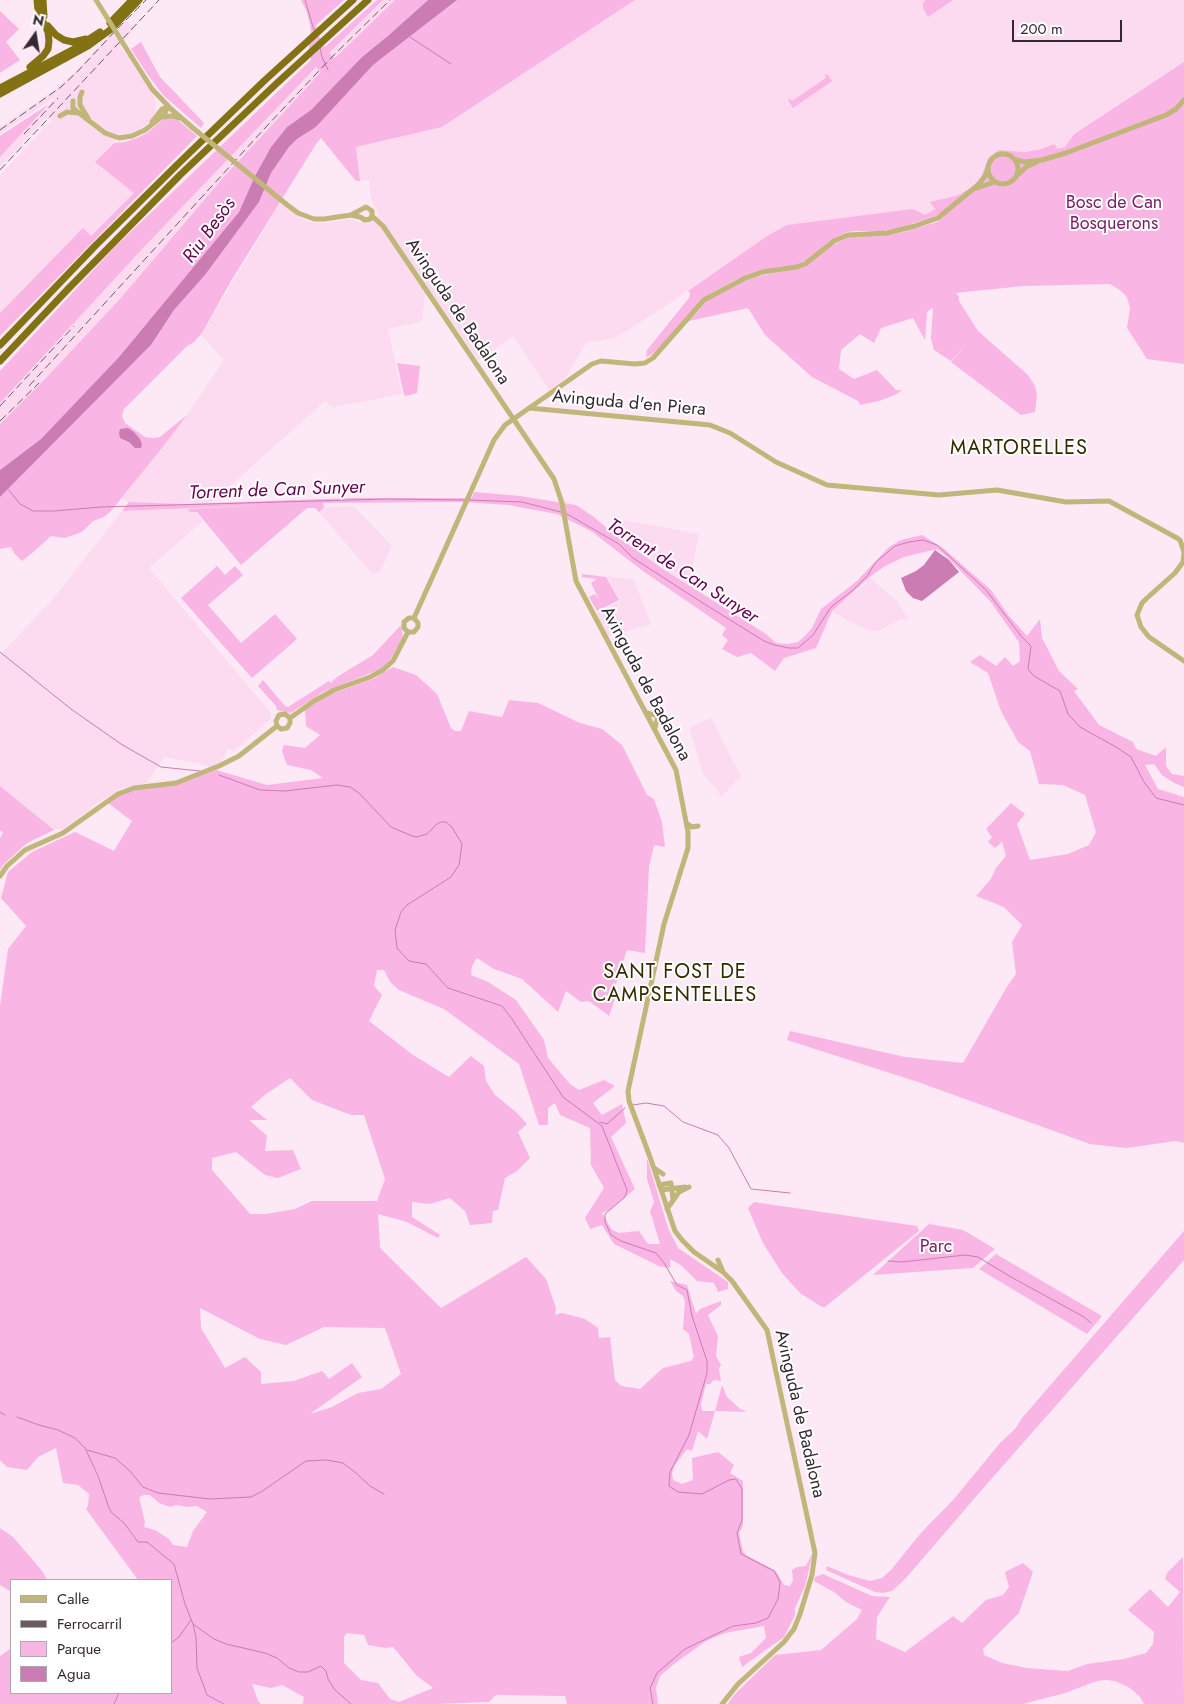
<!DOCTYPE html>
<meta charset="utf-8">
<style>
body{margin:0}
#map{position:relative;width:1184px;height:1704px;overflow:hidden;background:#fde8f5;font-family:Jost,sans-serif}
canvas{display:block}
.legend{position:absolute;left:10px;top:1579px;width:162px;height:115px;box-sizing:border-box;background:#fff;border:1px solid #aea9ac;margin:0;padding:6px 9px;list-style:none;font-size:15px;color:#342730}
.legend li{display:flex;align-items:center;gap:10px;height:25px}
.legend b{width:25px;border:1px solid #aea9ac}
.north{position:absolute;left:10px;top:10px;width:50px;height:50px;-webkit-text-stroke:4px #fff;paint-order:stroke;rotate:13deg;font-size:14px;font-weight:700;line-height:20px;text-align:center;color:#342730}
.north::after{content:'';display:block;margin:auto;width:18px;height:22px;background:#342730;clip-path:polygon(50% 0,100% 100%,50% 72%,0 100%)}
.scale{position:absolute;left:1012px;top:20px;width:110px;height:22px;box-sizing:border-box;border:2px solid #342730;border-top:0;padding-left:6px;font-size:15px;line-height:18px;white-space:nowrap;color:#342730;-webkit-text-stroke:4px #fff;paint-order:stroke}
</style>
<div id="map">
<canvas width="1184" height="1704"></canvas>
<ul class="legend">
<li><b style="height:6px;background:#c1b679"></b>Calle</li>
<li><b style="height:6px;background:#695a64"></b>Ferrocarril</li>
<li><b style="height:14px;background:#f9b5e3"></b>Parque</li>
<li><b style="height:14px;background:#ca7cb3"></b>Agua</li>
</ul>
<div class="north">N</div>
<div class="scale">200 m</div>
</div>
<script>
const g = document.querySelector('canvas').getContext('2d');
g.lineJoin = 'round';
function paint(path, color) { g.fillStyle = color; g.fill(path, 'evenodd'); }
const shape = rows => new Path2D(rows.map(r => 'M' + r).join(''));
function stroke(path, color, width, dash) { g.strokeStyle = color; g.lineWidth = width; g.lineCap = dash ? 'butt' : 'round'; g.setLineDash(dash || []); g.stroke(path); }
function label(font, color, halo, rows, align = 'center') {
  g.font = font + ' Jost,sans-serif'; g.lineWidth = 4; g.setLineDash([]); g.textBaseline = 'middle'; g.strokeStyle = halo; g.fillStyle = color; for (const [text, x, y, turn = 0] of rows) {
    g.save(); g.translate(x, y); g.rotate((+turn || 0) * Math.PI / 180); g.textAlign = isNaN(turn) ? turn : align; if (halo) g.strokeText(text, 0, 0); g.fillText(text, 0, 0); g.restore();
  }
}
paint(shape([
 [383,0,395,0,335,58,329,53],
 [635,0,1184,0,1184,62,1074,133,1066,147,1058,149,1054,144,1042,149,1025,152,999,150,988,158,981,178,973,186,959,195,931,202,935,209,925,215,767,236,664,307,614,339,587,342,564,380,549,390,513,336,478,360,426,285,422,320,420,322,388,329,402,394,333,407,329,405,325,401,212,502,184,504,129,502,121,499,187,415,224,360,201,335,280,203,308,222,325,223,353,219,358,223,379,215,371,198,369,180,360,181,356,147,442,127],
 [125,19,134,29,120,46,154,96,156,104,155,113,149,122,138,131,130,134,120,135,95,161,135,193,90,236,83,229,0,313,0,175,56,116,51,120,47,117,0,167,0,157,58,95,0,134,0,127,49,94,72,75],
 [316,67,321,72,222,179,119,300,45,379,0,424,0,403,146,245],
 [354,506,392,546,381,570,377,573,371,573,319,512,324,507],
 [192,508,203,521,149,568,270,712,271,719,234,751,228,748,221,763,211,767,198,763,164,757,147,783,123,788,97,803,65,828,54,830,0,786,0,655,53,599,122,511],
 [612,518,699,534,689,585,612,533],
 [607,576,634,580,651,624,608,637,596,613,620,601],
 [869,577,897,601,908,619,900,620,876,632,861,627,832,612,835,606,848,598,866,583],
 [711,718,741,776,721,797,715,787,704,776,689,728]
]), '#fcdbf1');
paint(shape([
 [301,0,344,0,316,25,319,36,325,47,377,0,383,0,329,53,335,58,395,0,428,0,389,35,362,57,311,110,287,127,271,147,255,176,239,212,119,357,41,439,0,470,0,424,45,379,119,300,222,179,321,72,316,67,146,245,0,403,0,371,114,248,311,60,309,46,311,30,307,12],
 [457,0,635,0,442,127,356,147,360,181,356,181,321,138,316,144,231,281,202,333,194,342,187,346,124,409,122,416,125,423,145,437,153,438,160,437,187,415,162,448,110,512,104,517,93,521,82,532,65,538,51,536,31,554,22,561,14,553,11,547,0,549,0,497,151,345,174,310,205,275,259,202,271,173,289,147,297,139,316,127,373,65],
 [925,0,953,0,928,17,923,8,923,4],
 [0,11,19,29,6,42,20,60,0,73],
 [141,42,160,77,204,123,201,128,163,95,148,75,131,49],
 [1184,62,1184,364,1147,359,1127,328,1130,308,1127,297,1120,290,1110,284,1023,286,956,293,959,297,959,301,978,331,1028,375,1035,386,1037,394,1035,412,1021,415,951,362,972,338,951,361,934,350,931,339,933,308,927,312,925,340,913,318,881,328,874,343,860,334,841,350,839,369,854,379,877,370,896,390,902,390,895,395,879,401,860,405,858,401,812,377,765,335,748,308,689,321,707,301,748,278,802,268,829,247,849,237,893,234,907,231,937,222,944,217,942,213,932,218,894,229,883,231,857,231,847,232,827,243,808,259,796,266,756,272,739,278,710,294,659,348,651,355,646,357,647,350,689,298,690,293,688,291,767,236,787,225,913,209,925,215,935,209,930,202,959,195,973,186,981,178,988,158,999,150,1025,152,1042,149,1054,144,1058,149,1065,147,1074,134],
 [827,74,832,81,793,108,788,100,790,99,792,101,826,78,825,75],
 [49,104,0,157,0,136],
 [169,118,178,120,197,136,0,336,0,313,83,228,91,236,134,193,95,162,114,143,125,142,137,138,147,133,164,119],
 [397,363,420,366,417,393,406,396,404,395],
 [474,492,520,496,576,505,594,517,612,533,663,569,766,634,776,643,787,644,798,642,806,635,812,628,821,609,857,581,889,547,901,540,922,535,943,548,991,590,1009,616,1027,636,1040,619,1042,638,1059,671,1078,689,1074,691,1099,725,1133,742,1136,749,1156,756,1166,747,1166,766,1172,774,1184,776,1184,787,1174,783,1162,775,1154,764,1145,765,1158,789,1184,797,1184,1143,1175,1141,1126,1148,1090,1144,918,1082,787,1040,790,1031,905,1057,963,1063,1008,985,1016,974,1012,942,1022,925,1004,907,976,896,991,879,996,868,1006,856,1002,842,995,848,988,842,992,837,986,829,1011,803,1025,814,1017,824,1030,860,1068,854,1089,845,1096,832,1085,795,1063,785,1039,784,1030,751,1018,742,1001,711,988,673,970,662,980,655,996,666,1005,657,1013,666,1020,661,1019,642,990,601,946,556,937,549,904,557,885,566,871,576,832,611,816,648,784,658,775,671,751,653,737,657,722,649,728,640,722,635,726,628,643,571,591,531,557,514,508,505,463,502,323,503,324,507,319,512,315,508,307,508,241,565,197,512,190,512,188,509,265,505,122,511,129,502,184,504,351,498,472,498],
 [217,566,225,575,235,566,243,575,208,605,241,643,275,614,297,639,252,678,181,598],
 [582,574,606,577,619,600,597,611,589,597,595,594,599,599,591,583,597,579,582,577],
 [401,625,403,637,388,664,378,670,323,692,291,713,280,711,276,709,277,707,258,686,263,680,285,706,288,707,329,681,331,683,337,677,373,655],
 [393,667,416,675,437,694,451,728,455,731,461,731,469,711,502,717,509,700,538,703,580,723,602,729,622,745,647,795,654,799,662,822,665,847,654,845,649,867,645,953,627,950,616,984,614,1002,609,1016,589,1001,581,1002,566,991,558,1012,522,979,494,969,477,958,472,966,471,975,488,982,516,1000,544,1040,548,1058,570,1084,579,1090,604,1080,615,1086,593,1103,602,1115,622,1104,626,1123,611,1137,635,1189,609,1210,602,1213,612,1230,619,1233,639,1231,648,1244,660,1244,650,1211,654,1202,647,1179,647,1158,668,1228,678,1248,728,1282,728,1289,718,1292,714,1283,697,1281,682,1266,670,1259,670,1268,658,1266,655,1264,614,1244,602,1225,590,1229,585,1218,604,1188,591,1165,590,1128,560,1115,555,1103,548,1108,548,1125,539,1125,519,1064,444,1009,399,990,390,982,384,970,377,970,374,986,382,995,369,1021,413,1055,449,1077,471,1056,484,1066,486,1081,495,1095,516,1112,527,1124,518,1132,530,1158,517,1171,505,1178,498,1210,493,1211,492,1223,470,1225,465,1211,450,1198,430,1204,412,1202,412,1217,440,1235,438,1238,407,1222,378,1214,380,1248,441,1308,526,1257,546,1279,556,1308,555,1315,562,1313,585,1319,598,1328,599,1338,610,1337,615,1380,621,1386,640,1389,663,1368,691,1361,694,1357,689,1334,683,1329,685,1302,683,1296,676,1291,670,1281,687,1285,696,1314,700,1309,721,1301,721,1305,708,1315,718,1336,716,1356,721,1365,719,1369,721,1381,714,1380,710,1384,706,1384,701,1404,702,1411,715,1411,722,1385,727,1397,740,1409,747,1412,715,1411,707,1439,698,1431,692,1451,687,1449,675,1465,672,1473,673,1480,682,1484,693,1480,692,1458,718,1452,734,1465,730,1473,743,1481,743,1526,739,1533,743,1551,746,1555,776,1571,784,1585,790,1586,793,1580,792,1570,797,1567,806,1566,813,1552,805,1586,795,1608,795,1615,784,1637,742,1667,739,1657,751,1653,766,1638,764,1626,725,1633,706,1641,674,1664,660,1676,656,1688,658,1704,567,1704,565,1696,496,1695,489,1702,437,1704,303,1704,304,1697,282,1685,271,1688,252,1684,258,1701,261,1704,0,1704,0,1656,11,1648,11,1693,171,1693,171,1580,138,1580,86,1509,88,1506,89,1494,78,1485,63,1483,56,1448,38,1457,27,1470,7,1467,0,1460,0,1006,8,949,26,926,1,898,8,872,32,852,75,832,114,851,132,821,108,803,120,795,134,790,176,785,216,770,267,785,323,778,311,770,287,765,282,751,284,745,305,748,320,735,306,726,305,709,331,694,375,678],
 [290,1078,312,1100,351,1115,364,1115,385,1179,377,1201,312,1201,295,1209,266,1214,250,1214,212,1170,212,1158,236,1152,265,1175,278,1178,301,1169,293,1150,265,1151,267,1136,249,1120,267,1120,251,1107,266,1094],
 [200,1308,260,1339,286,1345,324,1327,385,1328,401,1374,381,1389,358,1393,332,1407,310,1414,362,1377,352,1363,329,1379,322,1371,294,1381,261,1384,261,1372,245,1357,225,1368,201,1328],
 [144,1495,150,1495,159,1503,170,1507,176,1505,188,1507,197,1506,207,1512,193,1531,187,1547,173,1545,169,1539,155,1530,144,1527,145,1522,139,1497],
 [347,1633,364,1635,368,1645,386,1648,393,1647,417,1676,433,1688,399,1702,390,1699,378,1683,361,1680,344,1663,344,1637],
 [0,786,54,830,27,843,3,865,0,870,0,838,3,833,0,830],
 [754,1202,917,1226,919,1231,825,1307,822,1307,800,1293,782,1273,763,1243,748,1208],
 [929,1224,963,1230,995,1249,973,1268,873,1275],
 [1184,1231,1184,1260,979,1493,906,1578,892,1591,883,1593,875,1592,826,1570,827,1566,848,1575,870,1581,882,1578,891,1570,920,1534,954,1499,1000,1443,1015,1429,1022,1418],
 [996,1254,1102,1316,1087,1334,979,1269],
 [0,1528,13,1537,43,1572,47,1580,11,1580,11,1592,0,1585],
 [1183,1557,1184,1704,1144,1704,1140,1697,1130,1688,1115,1681,1106,1680,1097,1681,1065,1693,1023,1704,728,1704,734,1695,775,1655,821,1650,857,1619,862,1610,846,1602,834,1592,814,1581,815,1577,823,1574,872,1596,890,1597,877,1617,876,1639,905,1652,953,1616,962,1623,986,1600,1003,1595,1009,1587,1005,1572,1023,1563,1033,1572,1019,1613,983,1649,984,1655,1002,1663,1027,1668,1068,1671,1087,1664,1124,1659,1146,1653,1153,1644,1154,1632,1128,1610,1150,1589,1168,1607,1180,1592,1165,1579,1167,1573]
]), '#f9b5e3');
paint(shape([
 [428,0,457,0,373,65,316,127,297,139,289,147,271,173,259,202,205,275,174,310,151,345,0,497,0,470,41,439,119,357,239,212,255,176,271,147,287,127,311,110,362,57,389,35],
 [128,428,134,432,140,439,142,445,141,448,135,448,129,442,120,438,119,433,120,429],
 [935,550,949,560,959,572,922,601,913,598,906,591,901,578,916,571,924,565]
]), '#ca7cb3');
stroke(shape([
 [305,0,314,30],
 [410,37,451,64],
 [320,48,322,57,328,70],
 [8,489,20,504,33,511,54,511,101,507,386,499,465,500],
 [469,500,522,502,561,512],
 [567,514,619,544,633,558,706,605,764,641,774,645,789,648,798,648,813,635,831,607,852,591,868,575,875,563,895,546,909,542,923,540,937,545,986,590,1021,636,1031,646,1028,669,1034,676,1060,691,1068,714,1080,727,1116,747,1131,757,1144,782,1156,798,1184,805],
 [0,652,71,709,121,744,161,767,200,771],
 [219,775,260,790,285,791,337,785,350,787,359,793,391,827,412,836,417,837,427,834,437,824,441,822,446,822,452,827,462,844,459,865,451,877,407,905,401,912,395,930,397,948,409,961,426,964,448,988,502,1006,512,1019,563,1097,602,1126,627,1190,625,1197,605,1214,605,1222,611,1235,621,1241,656,1253,664,1263,677,1285,687,1290,692,1316,707,1361,707,1373,689,1435,670,1472,669,1486,678,1492,702,1494,729,1480,736,1479,742,1489,742,1520,737,1533,741,1554,774,1571,780,1582,778,1599,768,1618,756,1623,733,1626,685,1649,657,1673,650,1688,653,1704],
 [633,1105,646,1103,664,1106,683,1122,718,1135,729,1148,751,1189,790,1193],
 [600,1122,607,1124,625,1108],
 [888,1261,902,1262,965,1255,978,1257,1011,1277,1084,1317,1091,1323],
 [0,1412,5,1415],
 [17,1417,39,1425,58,1430,75,1438,85,1448,98,1476,109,1508,112,1513,124,1523,138,1542,147,1542,174,1564,185,1604,193,1624,214,1639,226,1644,265,1653,277,1658,289,1668,299,1672,308,1672,321,1666,326,1671,328,1679,335,1690,351,1704],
 [87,1450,115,1458,130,1471,143,1487,158,1493,210,1499,251,1497,261,1492,306,1461,327,1460,343,1463,356,1473,370,1486,384,1494],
 [193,1624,196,1637,197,1668,207,1695,224,1704],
 [171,1643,179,1637,191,1620],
 [114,1704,119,1693]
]), '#ca7cb3', 1);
stroke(shape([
 [131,56,152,89,171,109,193,128],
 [82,92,80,97,80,105,88,118],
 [73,101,73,108,79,113,105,133,119,138,132,136,145,130,164,115,167,109,167,105],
 [60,116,67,112,78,113],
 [162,117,172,116,180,118],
 [152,122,162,109,169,107],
 '988 169a15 15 0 1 1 30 0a15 15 0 1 1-30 0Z',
 [1016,160,1025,162,1042,160,1066,153,1166,115,1176,109,1184,100],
 [1019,174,1026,167,1037,162],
 [977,188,994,182],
 [286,204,298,213,314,219,324,219,351,215,366,207,372,211,372,216],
 [351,215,360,217,365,220,370,219,372,216],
 [372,216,383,226,554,479,562,503,576,581,676,770,688,832,688,848,664,924,628,1091,629,1101,650,1157,675,1231,682,1240,694,1252,723,1272,732,1281,767,1330,815,1553,812,1575,800,1614,794,1629,784,1642,738,1684,722,1704],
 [529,408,710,425,730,433,776,462,827,485,939,495,997,490,1066,502,1109,501,1177,538,1180,540,1184,552],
 [1184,553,1183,562,1175,573,1147,598,1142,603,1137,615,1141,627,1149,637,1184,661],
 [414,618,494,440,505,425,592,364,601,361,635,364,645,363,653,358,704,300,745,278,763,272,797,267,805,264,834,241,848,235,887,233,915,226,938,218,978,185,985,176,988,169],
 [408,632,414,632,418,627,418,623,414,618],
 [408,632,404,628,404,622,409,618,414,618],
 [647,713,658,716,655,728],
 [290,718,314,701,334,690,370,677,383,670,393,661,408,632],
 [277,726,276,721,279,715,285,714,290,718],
 [277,726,281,729,287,728,290,723,290,718],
 [687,824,692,827,698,826],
 [0,876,7,866,25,850,63,833,118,794,134,788,176,783,219,766,239,756,277,726],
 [654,1168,663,1174],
 [659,1185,671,1183,673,1199],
 [661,1190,685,1187],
 [667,1209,679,1192,689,1187],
 [718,1260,723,1272]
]), '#c1b679', 5);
stroke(shape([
 [43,0,44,16],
 [110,23,132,0],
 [48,26,56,35,64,40,73,42,86,39],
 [30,67,43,56,48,49,49,41,48,32,38,11,37,0],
 [0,88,74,49,100,32],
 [0,94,88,46,110,30,139,0],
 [0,345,96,245,181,161,264,81,353,0],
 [0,361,68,289,180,175,276,84,368,0]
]), '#827214', 7);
stroke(shape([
 [0,130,61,87,78,71,117,29,146,0],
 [24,134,58,98],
 [0,170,159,0],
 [29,386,265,128,333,56,390,0],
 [0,406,74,326],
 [0,421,39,383]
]), '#695a64', 1, [8, 4]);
stroke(shape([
 [96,0,131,56],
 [193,128,286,204]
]), '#c1b679', 5);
label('18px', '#791d64', '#fff', [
 ["Bosc de Can",1114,204],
 ["Bosquerons",1114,225],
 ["Parc",936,1248]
]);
label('18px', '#342730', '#fff', [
 ["Avinguda de Badalona",457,312,56],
 ["Avinguda d'en Piera",629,404,5],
 ["Avinguda de Badalona",645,684,62],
 ["Avinguda de Badalona",799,1414,77]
]);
label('italic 19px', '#650152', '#fff', [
 ["Riu Besòs",210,231,-54],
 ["Torrent de Can Sunyer",277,491,-2],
 ["Torrent de Can Sunyer",682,572,33]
]);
g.letterSpacing = '1px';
label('20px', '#322b00', '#fff', [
 ["MARTORELLES",1019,449],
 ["SANT FOST DE",675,973],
 ["CAMPSENTELLES",675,996]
]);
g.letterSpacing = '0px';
</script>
